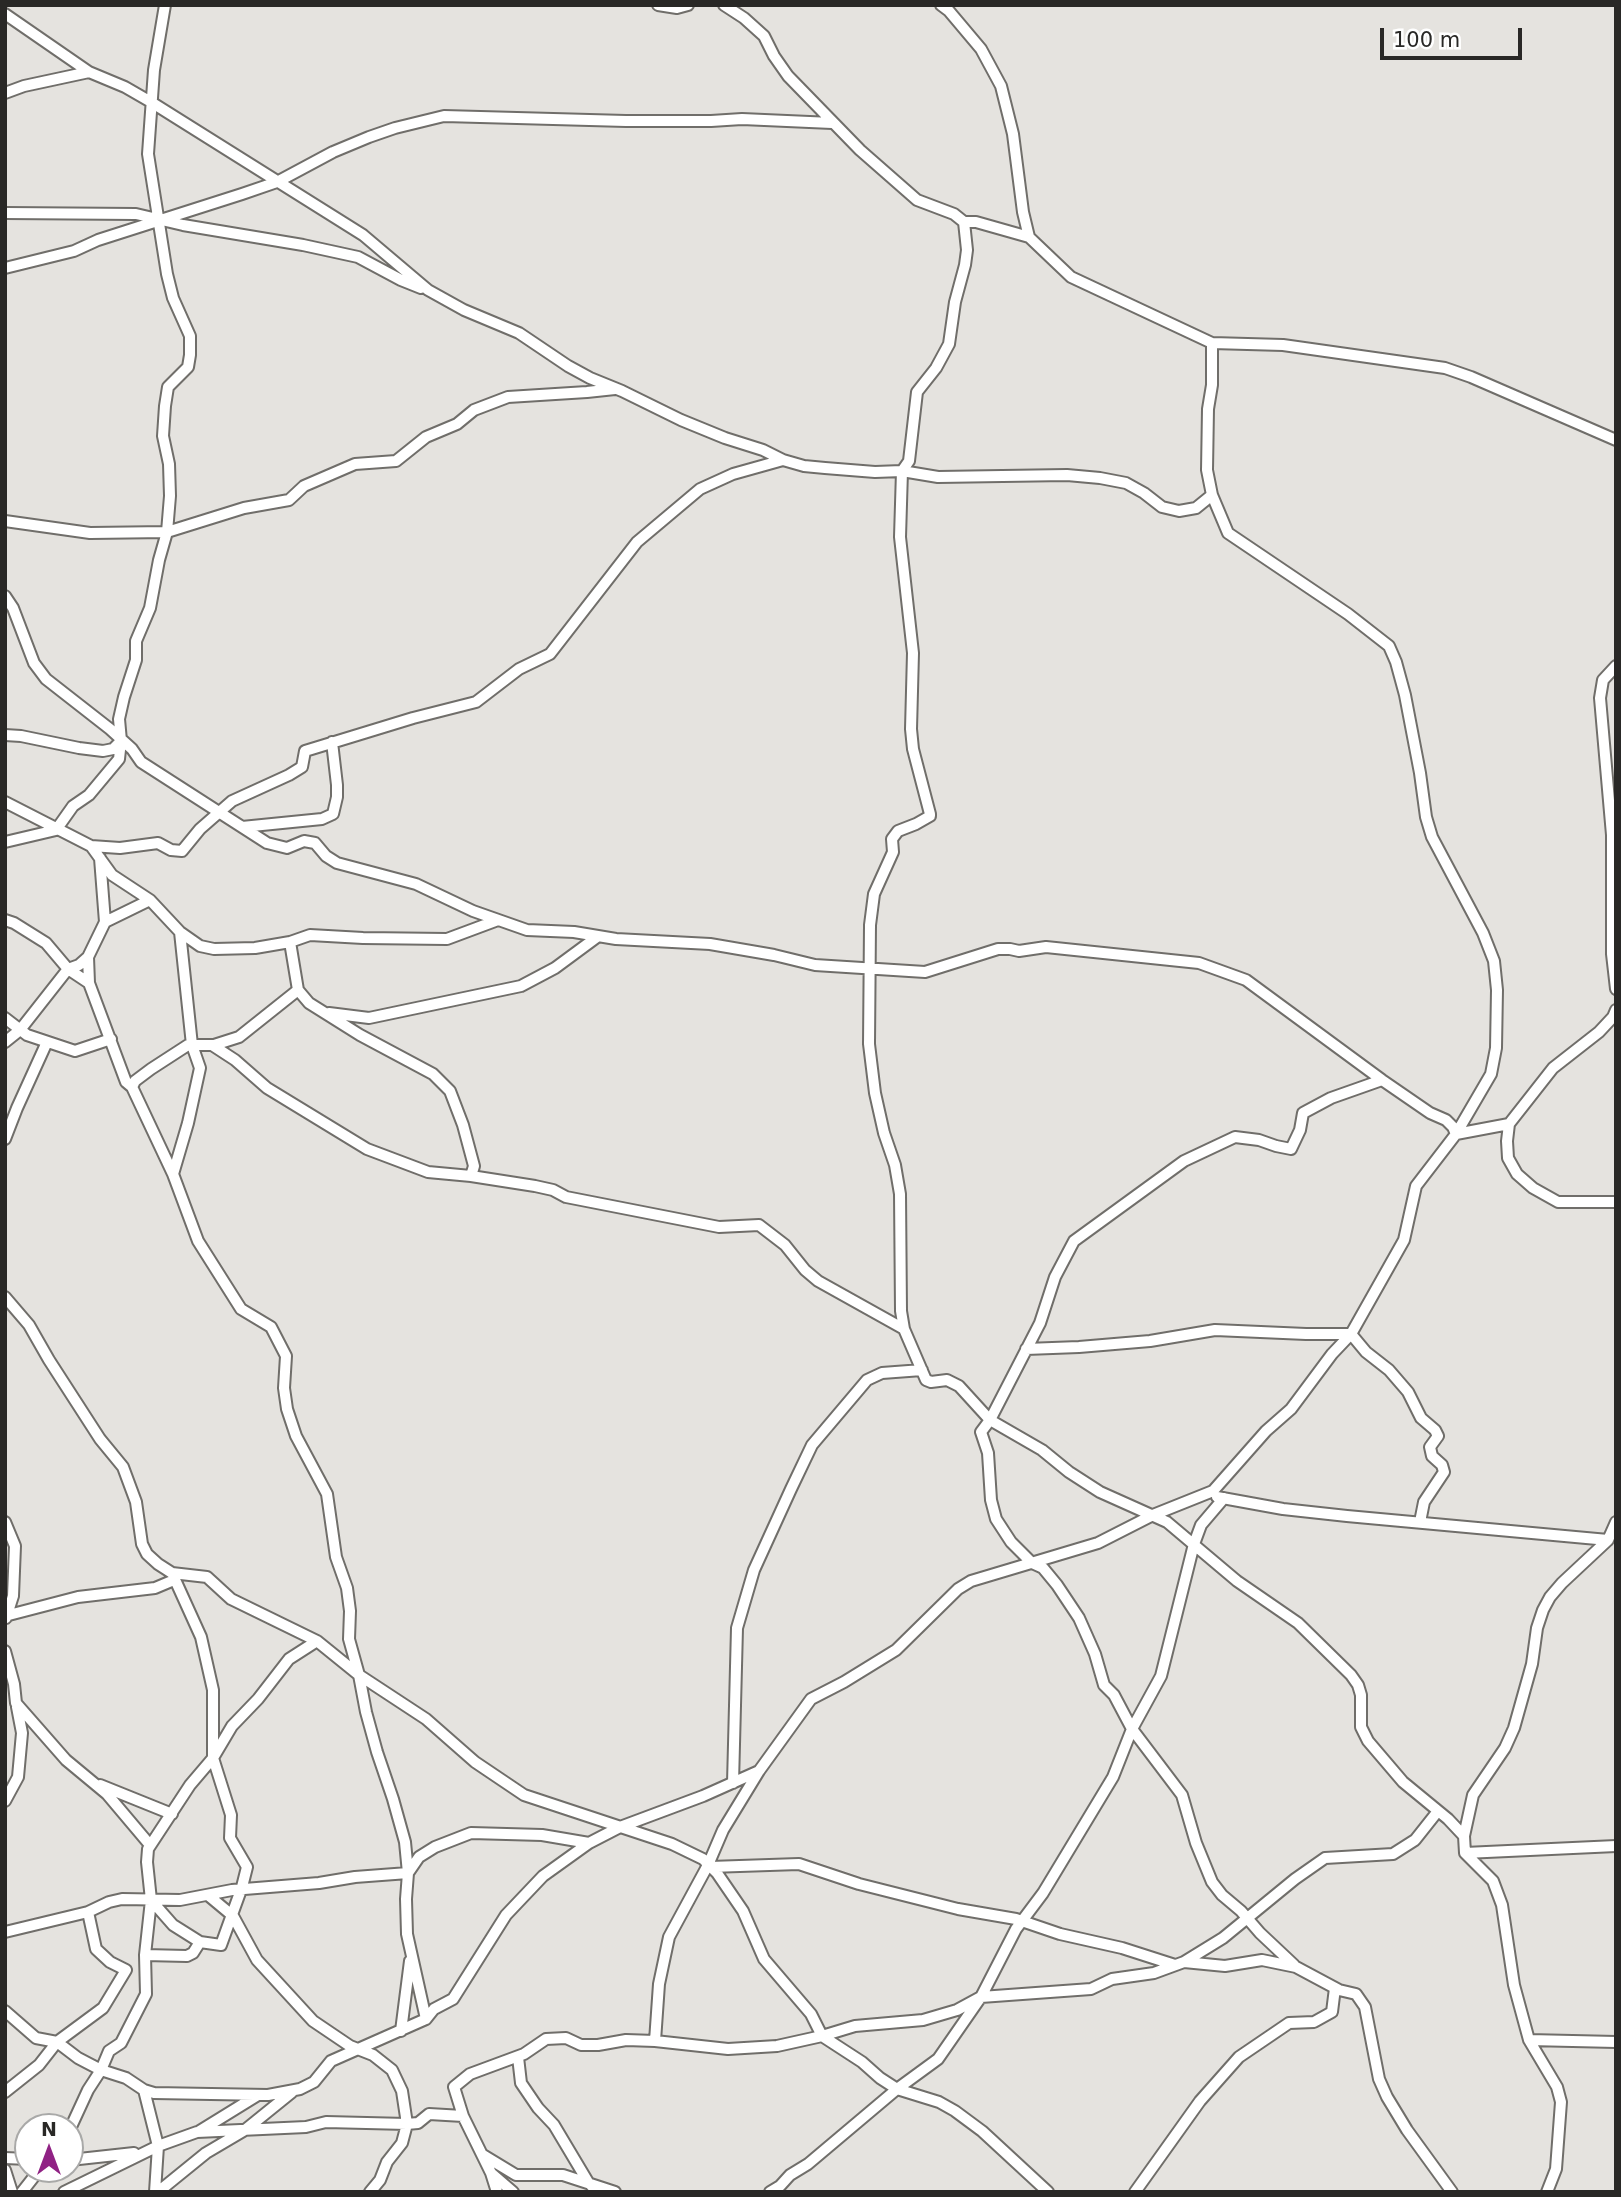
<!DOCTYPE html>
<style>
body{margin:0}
#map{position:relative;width:1621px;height:2197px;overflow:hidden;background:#e5e3df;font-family:"DejaVu Sans",sans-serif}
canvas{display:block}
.frame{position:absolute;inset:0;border:7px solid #292826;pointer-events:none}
.north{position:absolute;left:14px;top:2113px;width:70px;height:70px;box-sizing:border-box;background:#fff;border:2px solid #a9a9a8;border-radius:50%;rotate:0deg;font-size:19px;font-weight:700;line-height:28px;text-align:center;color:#292826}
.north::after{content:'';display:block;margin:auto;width:24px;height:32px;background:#902284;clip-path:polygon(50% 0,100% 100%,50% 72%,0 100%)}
.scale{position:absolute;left:1380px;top:28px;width:142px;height:32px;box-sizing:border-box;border:4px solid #292826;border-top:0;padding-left:9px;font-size:21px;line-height:24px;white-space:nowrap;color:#292826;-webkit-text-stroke:5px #fff;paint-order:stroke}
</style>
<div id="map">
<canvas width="1621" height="2197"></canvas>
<div class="frame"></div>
<div class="north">N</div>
<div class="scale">100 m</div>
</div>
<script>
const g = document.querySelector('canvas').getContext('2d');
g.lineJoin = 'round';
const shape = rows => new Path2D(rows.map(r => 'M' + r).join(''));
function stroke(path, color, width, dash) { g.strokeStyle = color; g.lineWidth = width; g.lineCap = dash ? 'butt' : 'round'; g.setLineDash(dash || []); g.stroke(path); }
const street = shape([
 [658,5,677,8,688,5],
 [724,5,744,18,764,36,774,56,788,76,860,150,917,200,954,214,964,222,976,222,1029,237],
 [941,5,949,11,981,49,1001,86,1013,134,1023,212,1029,237,1071,277,1212,343,1283,345,1445,368,1471,377,1616,440],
 [5,14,89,72,125,87,151,102,363,235,428,290,464,310,519,333,568,366,590,378,622,391,681,420,725,438,763,450,783,460,804,466,825,468,875,472,902,471,938,477,1067,475,1100,478,1126,483,1144,493,1162,507,1179,511,1196,508,1212,495],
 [5,93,24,86,89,72],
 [5,213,136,214,183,225,303,245,358,257,401,280,421,288],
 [964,222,967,250,965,265,955,302,949,344,936,368,917,392,909,461,902,471,900,537,913,653,911,729,913,749,930,814,930,816,916,824,898,831,892,839,893,852,874,894,870,925,869,1044,875,1093,884,1133,895,1165,900,1194,901,1311,904,1329,926,1380,931,1382,947,1380,959,1386,990,1420,1042,1450,1069,1472,1100,1492,1167,1522,1237,1581,1298,1623,1351,1675,1358,1685,1361,1695,1361,1727,1368,1741,1403,1782,1448,1819,1464,1836],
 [5,268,74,251,98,240,242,194,277,182,333,152,369,137,395,128,444,116,626,121,711,121,742,119,832,123],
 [5,521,90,533,167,532,244,508,289,500,304,486,355,464,396,461,426,437,457,424,474,410,508,397,587,392,615,389],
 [5,596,13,608,34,663,46,679,110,729,132,749,141,762,267,843,287,848,304,841,315,843,326,856,337,863,416,884,473,911,527,930,574,932,616,939,710,944,774,955,815,965,925,972,998,949,1010,949,1019,951,1046,947,1199,963,1246,980,1382,1080,1430,1113,1446,1120,1453,1127,1456,1134],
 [1616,666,1603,680,1600,698,1612,835,1612,954,1616,989],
 [5,735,21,736,79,748,103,751,113,749,121,741],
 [5,802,91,846,112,875,150,900,180,932,200,946,214,949,255,948,290,942,298,990,309,1003,360,1035,433,1074,450,1091,463,1125,474,1166,471,1176,535,1186,553,1190,566,1197,719,1227,759,1225,785,1245,805,1270,818,1281,904,1329],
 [242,827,322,819,333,814,337,797,337,785,332,742],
 [5,842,56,830,73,806,89,795,119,759,121,741,119,719,124,697,136,660,136,641,150,608,159,560,167,532,170,496,169,464,163,436,165,406,168,387,188,367,190,355,190,336,173,298,167,274,148,154,154,70,165,5],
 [91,846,120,848,158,843,171,850,182,851,200,829,232,801,289,775,302,767,305,751,413,718,476,702,519,669,550,654,637,542,700,489,733,474,783,460],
 [5,920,14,923,46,943,68,969,89,983],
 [105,922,150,900],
 [290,942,310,935,363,938,447,939,498,920],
 [88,957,89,983,126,1082,132,1087,173,1174,198,1241,241,1309,271,1327,286,1356,284,1388,287,1409,296,1436,327,1494,336,1557,347,1588,350,1611,349,1639,359,1675,366,1712,377,1752,393,1799,405,1842,408,1873,406,1899,407,1934,426,2019],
 [1616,1010,1613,1017,1599,1032,1553,1068,1509,1124,1507,1141,1508,1158,1517,1174,1533,1188,1558,1202,1616,1202],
 [329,1013,369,1018,521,986,555,968,597,937],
 [5,1018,27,1035,75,1051,111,1039],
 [5,1042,20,1030,68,969,79,965,88,957,105,922,100,858],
 [212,1045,235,1060,267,1088,367,1149,428,1172,471,1176],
 [132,1087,135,1081,151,1069,188,1045,214,1045,239,1037,298,990],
 [1456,1134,1509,1124],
 [5,1139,17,1108,47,1042],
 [173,1174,188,1123,200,1068,192,1045,180,932],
 [5,1297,29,1325,49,1360,100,1439,123,1467,136,1502,142,1544,147,1554,158,1564,172,1573,207,1577,231,1599,317,1641,359,1675,426,1719,475,1762,524,1795,672,1844,703,1859,717,1873,743,1911,764,1959,811,2014,822,2036,862,2062,880,2078,897,2089,939,2102,955,2111,982,2131,1048,2192],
 [1351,1334,1366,1352,1389,1370,1408,1392,1421,1418,1435,1430,1438,1436,1430,1447,1432,1456,1442,1465,1444,1472,1424,1502,1420,1522],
 [1026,1349,1079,1347,1150,1341,1215,1330,1306,1334,1351,1334],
 [1217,1497,1283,1509,1347,1516,1608,1540],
 [5,1522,15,1546,13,1596,6,1618],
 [172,1573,201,1637,213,1690,213,1758,231,1815,230,1838,247,1867,242,1887,221,1945,200,1942],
 [5,1616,78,1597,155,1588,174,1580],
 [5,1651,14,1684,16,1703,66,1760,107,1794,150,1845],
 [733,1783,737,1628,754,1570,791,1489,812,1445,867,1380,882,1373,922,1370],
 [100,1785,172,1814],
 [5,1801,18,1777,22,1733,17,1707],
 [1465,1853,1616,1846],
 [710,1867,799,1864,859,1884,958,1909,1016,1919,1060,1934,1122,1948,1175,1965],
 [408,1873,419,1857,435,1847,471,1833,542,1835,589,1843],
 [209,1896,233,1916,257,1960,313,2021,350,2046,373,2055,392,2070,402,2091,407,2124,402,2143,387,2162,380,2180,370,2192],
 [5,1932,88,1912,109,1902,122,1899,180,1900,232,1890,319,1883,355,1877,408,1873],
 [145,1955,187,1956,193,1953,200,1942,173,1925,151,1900],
 [1184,1962,1223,1938,1295,1879,1325,1858,1393,1854,1415,1840,1438,1811],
 [1294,1965,1260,1933,1241,1911,1222,1895,1212,1882,1196,1843,1182,1795,1132,1729,1114,1695,1104,1685,1095,1654,1079,1618,1057,1585,1043,1568,1032,1563,1011,1542,996,1519,991,1500,988,1453,981,1432,990,1420,1040,1323,1055,1277,1074,1241,1184,1161,1235,1137,1259,1140,1276,1146,1291,1149,1300,1130,1303,1113,1331,1098,1382,1080],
 [5,2011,36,2038,57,2042,78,2058,101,2070,126,2078,144,2090,154,2093,268,2095,300,2089,314,2082,331,2061,426,2019,434,2009,453,1999,506,1915,543,1876,589,1843,620,1827,703,1796,759,1771,811,1699,844,1682,896,1650,958,1589,971,1581,1098,1543,1153,1515,1213,1491,1266,1431,1291,1409,1332,1354,1351,1334,1404,1240,1416,1186,1456,1134,1491,1074,1496,1048,1497,990,1494,961,1483,933,1432,837,1426,817,1420,773,1405,695,1396,662,1389,646,1348,614,1228,533,1212,495,1207,470,1208,409,1212,385,1212,343],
 [401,2031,410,1961],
 [1529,2040,1616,2042],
 [655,2041,659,1984,669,1937,708,1865,723,1830,759,1771],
 [518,2057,521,2083,538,2108,554,2125,588,2182,597,2192],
 [144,2090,158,2146,155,2192],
 [5,2092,39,2065,57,2042,103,2008,126,1970,110,1962,96,1949,88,1912],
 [70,2129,88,2090,101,2070,109,2051,121,2043,146,1994,145,1955,151,1900,147,1862,148,1849,190,1785,213,1758,232,1726,258,1699,289,1659,317,1641],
 [198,2132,258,2095],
 [483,2155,516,2175,563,2175,615,2192],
 [5,2158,28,2159],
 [70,2160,134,2153],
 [5,2170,12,2192],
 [491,2173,513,2192],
 [22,2192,40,2169],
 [64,2192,158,2146,197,2132,306,2127,326,2122,407,2124,418,2123,429,2114,463,2116],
 [158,2192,206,2153,245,2130,292,2092],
 [497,2192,491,2173,463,2116,454,2087,470,2074,524,2054,546,2039,566,2038,581,2045,598,2045,626,2040,655,2041,728,2049,777,2046,822,2036,855,2026,923,2020,957,2010,981,1997,1091,1989,1112,1979,1154,1973,1184,1962,1225,1966,1262,1960,1296,1967,1339,1990,1356,1994,1365,2007,1379,2079,1387,2097,1407,2130,1452,2192],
 [770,2192,780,2186,790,2175,808,2164,897,2089,938,2059,981,1997,1016,1929,1043,1893,1113,1777,1132,1729,1161,1676,1194,1544,1201,1525,1224,1498],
 [1135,2192,1200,2101,1239,2057,1289,2023,1314,2022,1332,2012,1335,1988],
 [1547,2192,1556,2169,1561,2102,1557,2087,1529,2040,1514,1985,1502,1905,1493,1881,1465,1853,1464,1836,1473,1795,1505,1748,1514,1728,1532,1664,1537,1628,1543,1610,1550,1597,1562,1583,1608,1540,1616,1522]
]);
stroke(street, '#706e6a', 14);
stroke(street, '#fff', 10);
</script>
